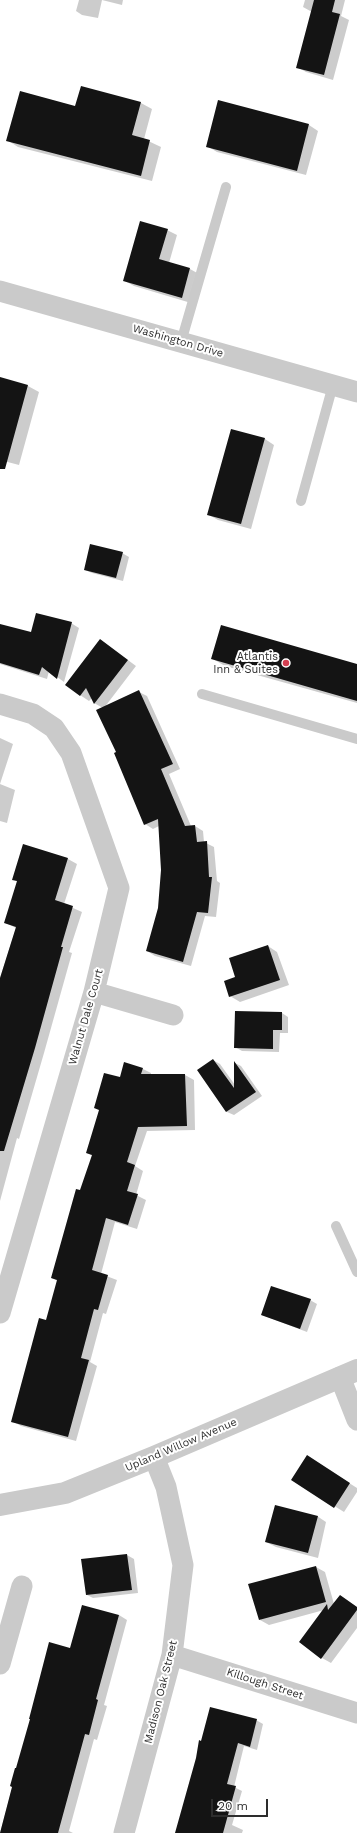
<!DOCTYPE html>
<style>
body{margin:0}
#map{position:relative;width:357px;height:1833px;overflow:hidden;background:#fff;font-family:"Work Sans",sans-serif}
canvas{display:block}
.scale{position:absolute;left:211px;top:1799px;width:57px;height:18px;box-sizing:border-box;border:2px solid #2d2d2d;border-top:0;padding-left:5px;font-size:12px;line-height:14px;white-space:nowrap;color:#2d2d2d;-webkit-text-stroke:3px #fff;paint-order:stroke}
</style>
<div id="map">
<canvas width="357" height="1833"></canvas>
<div class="scale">20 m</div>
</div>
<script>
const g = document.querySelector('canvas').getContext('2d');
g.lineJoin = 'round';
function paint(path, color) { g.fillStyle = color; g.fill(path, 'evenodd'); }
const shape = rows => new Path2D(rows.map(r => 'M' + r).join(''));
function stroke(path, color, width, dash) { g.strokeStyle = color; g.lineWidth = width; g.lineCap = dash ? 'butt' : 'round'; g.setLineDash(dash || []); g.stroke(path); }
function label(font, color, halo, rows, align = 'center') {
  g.font = font + ' "Work Sans",sans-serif'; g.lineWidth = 4; g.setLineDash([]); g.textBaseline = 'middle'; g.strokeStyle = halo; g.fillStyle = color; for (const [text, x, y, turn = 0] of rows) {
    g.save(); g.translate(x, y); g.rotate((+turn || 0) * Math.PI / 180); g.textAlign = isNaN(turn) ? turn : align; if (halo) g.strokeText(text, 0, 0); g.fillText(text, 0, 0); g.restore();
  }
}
paint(shape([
 [79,0,123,0,122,5,102,0,98,18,82,15,76,11],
 [305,0,345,0,341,16,349,20,333,80,306,72,297,67,312,12,303,7],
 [82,87,141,103,152,109,144,139,161,147,152,181,18,147,7,140,76,107],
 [309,125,318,131,306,175,217,152,207,146],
 [167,230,177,235,169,263,190,269,199,274,191,303,134,286,125,281],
 [0,378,28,386,39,392,19,465,0,460],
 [232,430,265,439,274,445,251,529,218,520,209,515],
 [122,553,129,557,123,581,92,573,85,570],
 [71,623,79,628,64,682,49,671,47,679,0,664,0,625,32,633],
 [101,640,136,666,104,708,139,692,147,696,180,769,169,774,191,826,195,826,203,831,204,842,214,847,217,881,220,883,216,917,205,916,191,966,155,956,147,951,159,908,162,870,159,826,153,829,145,824,117,753,103,708,94,703,92,698,89,701,80,695],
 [213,659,357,665,357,703,225,666],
 [0,738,13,744,0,784,15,790,7,823,0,821],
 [68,859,77,864,64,904,82,912,69,952,72,953,44,1053,19,1139,17,1138,0,1201,0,978,16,928,6,923,18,882,13,879],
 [268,946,277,952,289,985,240,1002,230,996,236,978],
 [282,1013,288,1017,288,1033,280,1033,279,1052,242,1051,235,1047],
 [213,1060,220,1064,235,1085,235,1063,241,1066,262,1096,234,1115,227,1112,198,1070],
 [143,1069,151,1073,151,1075,185,1075,194,1080,195,1130,147,1131,135,1166,143,1171,136,1195,146,1200,137,1229,115,1222,101,1274,117,1280,106,1314,103,1313,90,1362,97,1366,76,1441,21,1426,12,1421,47,1321,58,1281,52,1278,93,1156,87,1153,120,1078],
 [310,1300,317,1304,307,1332,262,1315],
 [316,1462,357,1488,357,1492,344,1512,293,1480],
 [317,1516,326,1522,318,1558,276,1547,266,1542],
 [127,1555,134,1559,138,1593,93,1598,87,1595,82,1560],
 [316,1567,325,1572,334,1604,341,1596,357,1607,357,1628,331,1663,322,1658,324,1610,269,1625,260,1620],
 [119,1615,127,1620,104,1705,107,1706,97,1740,94,1739,69,1831,73,1833,0,1833,17,1770,71,1649],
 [256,1720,263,1724,257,1750,244,1746,234,1787,242,1791,232,1825,243,1830,242,1833,176,1833,202,1742]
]), '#0003');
paint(shape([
 [314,0,335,0,332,12,340,14,324,75,296,68],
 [81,86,141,102,132,135,150,140,141,176,6,141,20,91,75,106],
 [218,100,309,124,297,171,206,147],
 [140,221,168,229,159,259,190,268,182,298,123,281],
 [0,377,28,385,5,469,0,469],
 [231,429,265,438,241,524,207,515],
 [90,544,123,552,116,578,84,570],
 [36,613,72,622,57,679,42,667,39,675,0,663,0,624,31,632],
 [221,625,357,664,357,701,211,659],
 [100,639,128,660,94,704,86,688,80,696,65,685],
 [139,690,173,764,161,769,185,826,195,825,197,842,207,841,209,877,212,877,208,913,197,912,183,962,146,951,158,908,161,870,158,819,144,825,114,753,116,752,96,710],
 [23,844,68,858,55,900,73,906,61,947,63,947,35,1048,4,1151,0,1151,0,978,16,927,4,923,17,881,12,880],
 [268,945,280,980,229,997,224,981,235,977,229,958],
 [235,1011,282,1012,282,1030,273,1030,273,1049,234,1048],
 [213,1059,234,1088,234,1061,256,1092,226,1112,197,1070],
 [124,1062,143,1068,141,1074,185,1074,187,1126,138,1127,127,1162,135,1165,127,1191,138,1194,128,1225,106,1218,92,1270,108,1275,98,1310,94,1309,81,1358,89,1360,68,1437,11,1422,39,1318,46,1320,57,1280,51,1278,76,1189,80,1190,92,1155,86,1153,99,1110,94,1108,104,1073,120,1077],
 [271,1286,311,1299,300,1329,261,1315],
 [307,1455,350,1483,334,1508,291,1480],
 [275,1505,318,1516,308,1553,265,1542],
 [127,1554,132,1590,86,1595,81,1559],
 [316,1566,326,1602,259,1620,248,1584],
 [340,1595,357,1607,357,1610,321,1659,299,1642,327,1604,328,1610],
 [82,1605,119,1615,96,1699,98,1700,89,1735,85,1734,58,1833,0,1833,12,1787,10,1786,15,1768,16,1768,30,1719,29,1719,49,1642,70,1648],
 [210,1707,257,1719,250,1747,238,1743,227,1784,236,1786,223,1833,175,1833,196,1758,199,1740,201,1741]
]), '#141414');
stroke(shape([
 [181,342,226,187],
 [301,501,333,385],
 [202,694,357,739],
 [336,1226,357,1272]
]), '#cacaca', 10);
stroke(shape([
 [0,291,357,392],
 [0,704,33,714,54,728,71,753,119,888,94,992,0,1313],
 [94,992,173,1015],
 [340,1377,357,1420],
 [172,1655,357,1713],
 [0,1664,22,1586],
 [124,1833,172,1655,183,1565,166,1487,154,1457]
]), '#cacaca', 21);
stroke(shape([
 [0,1505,65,1493,154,1457,357,1370]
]), '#cacaca', 22);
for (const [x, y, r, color] of [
 [286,663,4,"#d43f51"]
]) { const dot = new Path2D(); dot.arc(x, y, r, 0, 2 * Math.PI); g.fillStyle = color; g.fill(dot); stroke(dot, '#fff', 1.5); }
label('11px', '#2d2d2d', '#fff', [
 ["Washington Drive",178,341,16],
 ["Walnut Dale Court",86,1017,-74],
 ["Upland Willow Avenue",181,1445,-23],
 ["Killough Street",265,1684,18],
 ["Madison Oak Street",161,1692,-76]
]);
label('11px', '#2d2d2d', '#fff', [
 ["Atlantis",278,657],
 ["Inn & Suites",278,670]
], 'right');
</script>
